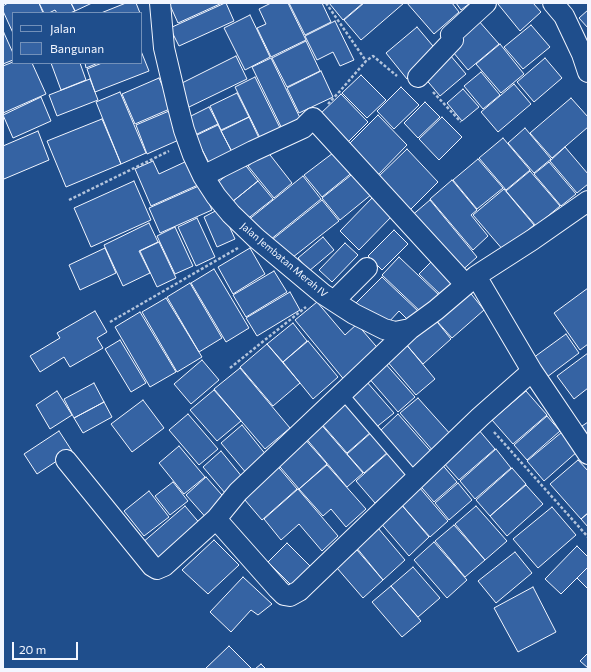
<!DOCTYPE html>
<style>
body{margin:0}
#map{position:relative;width:591px;height:672px;overflow:hidden;background:#1f4e8c;font-family:Commissioner,sans-serif}
canvas{display:block}
.frame{position:absolute;inset:0;border:4px solid #f2f6ff;pointer-events:none}
.legend{position:absolute;left:12px;top:12px;width:130px;height:52px;box-sizing:border-box;background:#1f4e8c;border:1px solid #7391ba;margin:0;padding:5px 7px;list-style:none;font-size:12px;color:#f2f6ff}
.legend li{display:flex;align-items:center;gap:8px;height:20px}
.legend b{width:20px;border:1px solid #7391ba}
.scale{position:absolute;left:12px;top:642px;width:66px;height:18px;box-sizing:border-box;border:2px solid #f2f6ff;border-top:0;padding-left:5px;font-size:12px;line-height:14px;white-space:nowrap;color:#f2f6ff;-webkit-text-stroke:3px #1f4e8c;paint-order:stroke}
</style>
<div id="map">
<canvas width="591" height="672"></canvas>
<div class="frame"></div>
<ul class="legend">
<li><b style="height:5px;background:#1f4e8c"></b>Jalan</li>
<li><b style="height:11px;background:#3563a3"></b>Bangunan</li>
</ul>
<div class="scale">20 m</div>
</div>
<script>
const g = document.querySelector('canvas').getContext('2d');
g.lineJoin = 'round';
function paint(path, color) { g.fillStyle = color; g.fill(path, 'evenodd'); }
const shape = rows => new Path2D(rows.map(r => 'M' + r).join(''));
function stroke(path, color, width, dash) { g.strokeStyle = color; g.lineWidth = width; g.lineCap = dash ? 'butt' : 'round'; g.setLineDash(dash || []); g.stroke(path); }
function label(font, color, halo, rows, align = 'center') {
  g.font = font + ' Commissioner,sans-serif'; g.lineWidth = 3; g.setLineDash([]); g.textBaseline = 'middle'; g.strokeStyle = halo; g.fillStyle = color; for (const [text, x, y, turn = 0] of rows) {
    g.save(); g.translate(x, y); g.rotate((+turn || 0) * Math.PI / 180); g.textAlign = isNaN(turn) ? turn : align; if (halo) g.strokeText(text, 0, 0); g.fillText(text, 0, 0); g.restore();
  }
}
const building = shape([
 [8,3,39,3,43,13,13,13,13,33,3,11,3,6,8,3],
 [39,3,71,3,75,11,70,13,57,13,55,10,49,13,44,13,39,3],
 [71,3,92,3,75,11,71,3],
 [126,3,136,3,140,13,101,13,126,3],
 [169,3,222,3,178,23,169,3],
 [225,3,226,3,234,21,179,46,170,28,225,3],
 [271,3,288,3,306,40,271,57,257,28,266,24,259,9,271,3],
 [289,3,322,3,331,22,305,35,289,3],
 [329,3,363,3,343,20,329,3],
 [364,3,404,3,361,40,344,20,364,3],
 [407,3,452,3,459,12,434,34,407,3],
 [456,3,470,3,461,10,456,3],
 [499,3,533,3,541,12,520,31,498,4,499,3],
 [588,10,588,28,579,18,588,10],
 [250,15,270,57,245,70,224,28,250,15],
 [478,20,499,44,468,70,448,46,478,20],
 [335,21,354,60,340,66,333,52,317,60,305,36,335,21],
 [531,25,550,47,523,69,504,47,531,25],
 [417,27,438,52,407,79,386,53,417,27],
 [4,33,13,53,13,60,3,64,3,34,4,33],
 [306,41,320,71,287,87,272,58,306,41],
 [500,44,524,74,501,93,476,64,500,44],
 [141,51,149,71,95,92,87,69,102,63,141,63,141,51],
 [450,55,466,74,440,96,424,77,450,55],
 [236,56,247,79,189,107,178,85,236,56],
 [271,58,303,124,284,133,252,67,271,58],
 [545,58,562,78,534,102,517,82,545,58],
 [13,62,13,63,32,63,46,94,3,113,3,66,13,62],
 [51,63,80,63,86,80,61,90,51,63],
 [85,63,98,63,86,68,85,63],
 [321,71,333,97,299,113,287,88,321,71],
 [481,72,500,95,483,109,464,86,481,72],
 [361,75,386,100,367,118,342,93,361,75],
 [255,77,283,134,263,144,235,87,255,77],
 [159,78,172,108,135,124,122,94,159,78],
 [90,79,98,100,57,116,49,95,90,79],
 [514,84,531,104,498,132,481,112,514,84],
 [401,87,419,105,394,129,377,111,401,87],
 [463,89,479,107,462,121,447,103,463,89],
 [120,92,146,153,121,164,96,102,120,92],
 [237,93,249,117,221,130,210,106,237,93],
 [341,94,368,122,345,145,318,116,341,94],
 [41,97,51,121,13,138,3,115,41,97],
 [571,98,588,117,588,127,552,158,530,133,571,98],
 [425,102,440,117,418,138,404,123,425,102],
 [209,107,218,124,195,135,187,118,209,107],
 [169,111,181,139,147,154,136,125,169,111],
 [378,115,407,145,376,177,347,146,378,115],
 [249,117,259,138,232,152,221,131,249,117],
 [442,117,462,137,439,160,419,139,442,117],
 [102,119,121,164,66,187,47,141,102,119],
 [218,125,232,152,209,163,195,136,218,125],
 [525,128,551,159,534,173,508,143,525,128],
 [38,131,49,160,4,179,3,176,3,146,38,131],
 [503,138,530,170,506,190,479,158,503,138],
 [565,147,588,174,588,184,577,193,550,161,565,147],
 [407,149,438,182,409,211,377,178,407,149],
 [337,150,354,171,322,197,304,175,337,150],
 [267,151,292,183,274,198,248,166,267,151],
 [478,159,503,188,477,209,453,180,478,159],
 [153,161,159,174,187,161,198,185,151,206,135,169,153,161],
 [243,162,258,181,232,202,217,183,243,162],
 [549,162,576,194,561,206,534,174,549,162],
 [530,171,560,206,536,226,506,191,530,171],
 [355,172,372,194,340,220,322,198,355,172],
 [303,176,321,199,265,244,247,221,303,176],
 [452,180,477,210,471,215,488,236,473,250,430,199,452,180],
 [134,181,151,220,91,247,74,208,134,181],
 [258,181,273,199,246,220,232,202,258,181],
 [201,185,212,210,160,233,149,208,201,185],
 [504,189,534,225,504,251,473,215,504,189],
 [374,196,393,215,359,250,340,231,374,196],
 [322,200,339,221,288,261,268,243,322,200],
 [430,200,477,257,458,274,410,217,430,200],
 [221,208,235,239,217,247,204,217,221,208],
 [197,218,215,257,196,266,178,227,197,218],
 [149,223,158,242,139,251,150,273,123,286,104,245,149,223],
 [175,227,193,266,175,274,157,236,175,227],
 [394,230,408,244,382,270,368,256,394,230],
 [323,237,334,250,309,271,298,258,323,237],
 [159,242,176,278,157,287,140,251,159,242],
 [345,243,358,255,332,282,319,270,345,243],
 [105,248,116,273,80,290,69,265,105,248],
 [250,248,265,274,233,294,218,267,250,248],
 [437,256,458,277,441,295,419,274,437,256],
 [399,257,440,296,422,313,382,275,399,257],
 [214,269,249,328,226,342,191,283,214,269],
 [274,271,287,292,246,317,233,295,274,271],
 [382,277,419,312,409,321,399,311,388,323,381,316,374,323,355,304,382,277],
 [190,283,222,338,199,352,167,297,190,283],
 [588,288,588,344,580,350,554,313,588,288],
 [468,290,484,310,452,338,435,319,468,290],
 [290,292,300,310,257,336,246,318,290,292],
 [166,298,202,357,177,372,142,312,166,298],
 [317,302,345,335,357,324,381,352,346,382,295,320,317,302],
 [95,311,107,332,97,338,103,348,70,367,64,357,40,372,30,356,60,338,57,333,95,311],
 [140,312,176,372,150,387,115,327,140,312],
 [434,318,451,339,423,364,405,343,434,318],
 [293,323,307,341,283,362,267,344,293,323],
 [566,334,579,353,547,377,533,358,566,334],
 [120,340,146,383,131,392,105,349,120,340],
 [308,341,338,377,313,399,283,362,308,341],
 [405,343,435,379,416,395,386,360,405,343],
 [267,344,300,383,273,406,240,367,267,344],
 [588,353,588,388,574,399,557,376,588,353],
 [202,360,219,380,191,404,174,384,202,360],
 [384,362,415,397,398,412,367,376,384,362],
 [240,368,290,428,265,449,214,389,240,368],
 [366,381,394,413,374,429,347,398,366,381],
 [94,383,104,402,74,418,64,399,94,383],
 [214,390,241,421,217,441,190,410,214,390],
 [57,391,72,415,50,429,36,405,57,391],
 [526,391,547,415,513,444,492,420,526,391],
 [418,398,452,436,434,452,400,413,418,398],
 [143,400,164,428,132,452,111,424,143,400],
 [345,400,372,431,347,453,320,422,345,400],
 [104,402,112,417,83,433,74,418,104,402],
 [188,414,218,449,199,465,169,430,188,414],
 [398,414,435,456,416,472,380,431,398,414],
 [547,416,560,431,527,460,514,445,547,416],
 [319,422,363,473,347,487,304,436,319,422],
 [588,422,588,435,582,426,588,422],
 [242,425,267,456,247,474,221,443,242,425],
 [478,429,495,449,459,480,442,461,478,429],
 [59,431,72,451,37,474,24,454,59,431],
 [373,431,389,451,364,473,347,454,373,431],
 [562,432,578,451,544,481,527,461,562,432],
 [303,437,327,464,299,489,275,461,303,437],
 [179,446,205,477,184,494,159,463,179,446],
 [496,449,511,468,475,499,460,481,496,449],
 [221,451,243,478,225,493,203,467,221,451],
 [390,451,409,474,375,503,356,481,390,451],
 [578,460,588,471,588,513,581,519,550,484,578,460],
 [274,462,297,489,262,520,239,493,274,462],
 [440,462,457,482,434,502,417,482,440,462],
 [327,465,366,509,346,527,331,509,323,516,299,489,327,465],
 [512,468,526,484,490,516,476,500,512,468],
 [206,477,229,503,209,521,186,495,206,477],
 [173,482,188,501,170,515,155,496,173,482],
 [458,483,472,500,449,520,435,503,458,483],
 [526,485,543,504,507,536,490,516,526,485],
 [419,487,448,521,430,537,400,503,419,487],
 [298,489,338,536,322,551,299,524,281,540,264,519,298,489],
 [149,491,169,517,144,536,124,511,149,491],
 [400,503,429,537,409,556,379,521,400,503],
 [185,506,202,526,158,562,142,543,185,506],
 [476,506,507,541,485,560,455,524,476,506],
 [552,507,576,535,538,568,513,539,552,507],
 [588,513,588,527,581,519,588,513],
 [454,525,485,560,465,577,435,541,454,525],
 [378,528,405,560,383,580,356,547,378,528],
 [214,540,239,565,208,594,182,570,214,540],
 [434,542,467,580,447,598,414,560,434,542],
 [287,543,314,570,295,589,268,562,287,543],
 [577,546,588,557,588,567,561,594,545,579,577,546],
 [357,550,383,580,363,598,337,568,357,550],
 [515,552,532,573,496,603,478,581,515,552],
 [413,567,440,598,418,617,391,586,413,567],
 [588,567,588,589,577,578,588,567],
 [243,577,272,604,258,615,251,610,231,632,210,612,243,577],
 [391,586,421,621,402,637,372,602,391,586],
 [533,587,556,632,518,652,494,608,533,587],
 [229,646,252,669,205,669,229,646],
 [588,653,588,668,580,661,588,653],
 [261,664,266,669,255,669,261,664]
]);
paint(building, '#3563a3');
stroke(building, '#f2f6ff', 1);
const service = shape([
 [342,393,416,479]
]);
const minor = shape([
 [160,3,164,48,177,103,184,130,193,155,203,176,216,196,231,214,256,238,323,294,354,314,384,329,395,332,410,329,436,310,476,276,532,240,588,201],
 [553,3,564,16,582,54,588,72],
 [418,77,453,40,451,35,486,3],
 [203,176,253,151,303,128,313,118,465,284],
 [476,276,532,371,588,454],
 [334,301,367,268],
 [410,329,238,492,216,519,278,589,284,595,290,596,299,591,480,417,532,371],
 [66,460,152,566,157,569,164,566,216,519]
]);
stroke(service, '#f2f6ff', 12);
stroke(minor, '#f2f6ff', 22);
stroke(shape([
 [326,3,366,61],
 [433,92,461,122],
 [328,104,340,91,366,61,373,56,397,76],
 [69,200,169,151],
 [110,322,238,248],
 [230,368,306,307],
 [494,432,588,537]
]), '#b3c4dc', 2.5, [3, 2]);
stroke(service, '#1f4e8c', 10);
stroke(minor, '#1f4e8c', 20);
label('10px', '#f2f6ff', '#1f4e8c', [
 ["Jalan Jembatan Merah IV",284,260,40]
]);
</script>
